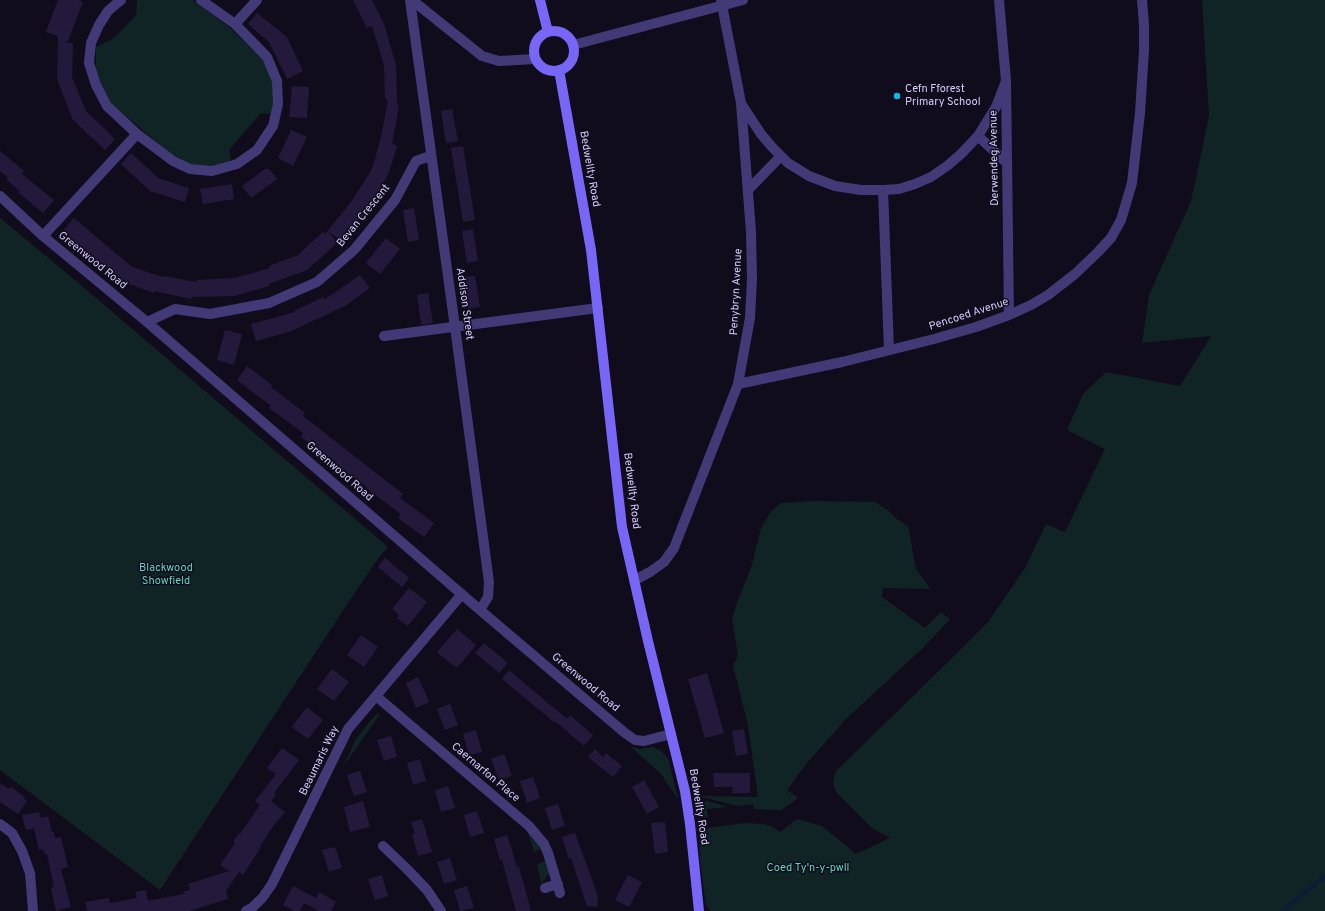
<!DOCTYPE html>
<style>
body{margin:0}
canvas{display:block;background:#100c1b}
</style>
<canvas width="1325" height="911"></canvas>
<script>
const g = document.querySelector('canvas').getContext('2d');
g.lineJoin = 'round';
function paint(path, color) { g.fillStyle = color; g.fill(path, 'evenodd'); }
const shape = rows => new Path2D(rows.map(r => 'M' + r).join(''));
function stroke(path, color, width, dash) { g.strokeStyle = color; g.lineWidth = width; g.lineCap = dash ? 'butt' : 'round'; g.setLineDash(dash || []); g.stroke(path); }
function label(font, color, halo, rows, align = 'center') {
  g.font = font + ' Overpass,sans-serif'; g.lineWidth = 3; g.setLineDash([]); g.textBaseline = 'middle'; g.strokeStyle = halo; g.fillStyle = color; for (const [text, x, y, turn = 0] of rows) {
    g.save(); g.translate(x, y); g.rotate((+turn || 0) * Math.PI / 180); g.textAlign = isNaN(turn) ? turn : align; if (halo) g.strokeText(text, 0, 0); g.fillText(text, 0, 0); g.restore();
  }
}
paint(shape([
 [137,0,193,0,229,27,264,60,271,76,274,91,272,114,261,113,229,150,231,160,212,166,189,164,167,151,113,105,103,91,96,70,96,47,111,40,122,30,136,15],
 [1202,0,1325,0,1325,911,711,911,706,905,700,862,699,836,703,830,708,828,744,823,763,824,771,826,780,832,797,819,822,826,856,854,890,838,872,828,836,792,833,782,836,771,946,664,988,622,1025,568,1046,524,1065,532,1105,449,1067,430,1083,394,1106,372,1180,386,1211,336,1142,343,1149,295,1191,201,1209,116],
 [0,218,69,275,388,547,377,560,348,603,160,890,0,770],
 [812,501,875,502,888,510,898,520,908,526,916,569,931,589,883,588,882,597,925,628,941,612,950,619,924,647,846,719,807,763,787,790,798,798,781,810,773,810,754,809,753,804,737,806,699,796,758,797,748,725,733,666,738,655,732,618,739,597,751,568,761,528,771,511,781,503],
 [380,714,343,767,356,739,375,715],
 [630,746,639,749,653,747,660,750,666,756,669,761,678,799,661,774],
 [696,800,707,801,728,807,707,809,708,817,703,817,698,813],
 [528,833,537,842,541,849,534,852],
 [546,861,549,873,547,877,541,883,537,864]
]), '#102325');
stroke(shape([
 [1282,911,1325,876]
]), '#0d1a39', 3.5);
paint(shape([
 [58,0,77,0,83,2,67,43,73,43,72,77,86,111,115,139,105,150,73,120,57,79,58,36,46,32],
 [353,0,372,0,384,24,396,65,397,105,399,105,392,144,397,146,388,175,367,211,341,241,328,231,337,243,307,270,269,284,269,286,235,296,192,297,191,299,154,291,154,293,123,282,63,231,74,218,132,267,163,277,163,276,197,282,197,280,235,278,270,268,269,266,298,255,323,232,325,234,351,202,372,169,381,138,388,99,385,99,384,65,372,26,367,28],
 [257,13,287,37,303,71,287,79,269,42,248,24],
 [292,86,309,87,307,118,289,117],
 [452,109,458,141,446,143,441,111],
 [291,130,307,137,293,166,278,158],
 [463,146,475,220,463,222,451,148],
 [0,151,24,171,22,174,54,200,43,213,19,193,20,191,6,179,8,177,0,171],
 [131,153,158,178,189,188,185,202,150,191,121,164],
 [265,169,269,169,277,179,251,198,242,186],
 [232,184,234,199,203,204,200,189],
 [414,208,419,240,408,242,403,210],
 [473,229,478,261,467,263,462,231],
 [386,238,400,249,380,274,366,263],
 [360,275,370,288,345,306,289,332,256,341,251,324,295,312,294,311,323,297,324,300],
 [475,276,480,307,468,309,463,277],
 [428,293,433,323,421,325,417,295],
 [225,330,242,334,234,365,217,360],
 [247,366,272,385,271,387,305,413,303,416,403,494,400,498,434,523,424,537,398,518,401,514,367,489,368,488,335,464,336,462,301,437,303,433,269,408,271,406,237,380],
 [385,558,409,578,402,587,378,567],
 [409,588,427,602,408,626,397,618,399,615,392,609],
 [457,629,476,645,457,668,453,664,452,665,437,652],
 [361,635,378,647,364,667,347,655],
 [484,643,508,663,499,673,475,653],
 [332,669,349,682,334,701,317,689],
 [509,670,567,719,570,715,593,735,584,746,556,722,555,723,502,679],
 [707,673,724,733,705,738,688,679],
 [418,677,429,702,416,708,406,683],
 [450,704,458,725,445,730,437,709],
 [307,707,323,720,308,739,292,727],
 [744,729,748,754,736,756,732,731],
 [476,730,482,752,469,755,463,734],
 [391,736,397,757,384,761,377,740],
 [282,748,299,760,274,793,276,795,271,801,285,812,279,820,278,819,260,846,261,847,243,875,239,872,226,891,228,899,189,911,87,911,85,902,109,898,110,903,137,898,135,892,146,890,148,901,184,894,183,892,190,890,188,884,229,871,220,865,235,843,233,842,239,833,240,834,260,805,255,801,276,774,267,768],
 [595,749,603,757,606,753,622,766,613,777,588,757],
 [504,754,512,776,499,780,491,759],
 [420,759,426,781,413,785,407,763],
 [360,771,367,792,354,796,347,775],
 [713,773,750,773,750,793,732,793,733,787,714,787],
 [533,777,540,798,527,803,520,781],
 [644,780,659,807,647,814,632,787],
 [0,783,9,789,11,787,25,797,24,799,27,801,18,814,0,802],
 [448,786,455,808,441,812,435,790],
 [363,801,370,827,350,832,344,807],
 [558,804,565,826,552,830,545,808],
 [477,811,484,833,470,837,464,815],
 [39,812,41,818,48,816,52,832,54,832,55,838,61,837,68,867,61,869,71,907,56,911,51,888,54,887,47,854,45,854,43,849,39,850,34,828,26,830,22,815],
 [422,819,432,852,418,856,412,835,415,834,411,822],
 [665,822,668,852,655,854,651,823],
 [575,833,598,896,597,907,587,906,571,858,569,859,562,837],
 [507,835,517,867,519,867,531,911,516,911,502,860,500,861,494,839],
 [335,847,342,868,329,872,322,850],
 [450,858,457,880,444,884,437,862],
 [382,875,388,896,375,900,368,879],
 [628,875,642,882,629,907,615,900],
 [293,886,316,898,319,892,336,902,331,911,319,911,304,903,300,911,295,911,283,905],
 [467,886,474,908,460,911,454,890]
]), '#23193b');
stroke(shape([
 [121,0,108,11,99,25,91,43,89,63,96,85,107,106,137,134,173,161,190,169,212,171,237,164,257,150,273,126,278,104,277,81,267,57,235,24,201,0],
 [410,0,455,327,489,582,488,597,480,610],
 [412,0,482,56,499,61,535,59],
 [999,0,1006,81,1009,315],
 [235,24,257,0],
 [573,45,743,0],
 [742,105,761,134,772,147,788,163,809,176,835,186,861,190,883,190,899,189,915,184,931,177,947,166,961,154,978,136,986,123,996,107,1006,81],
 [978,136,1007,163],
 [748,190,781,156],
 [883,190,889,350],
 [0,196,43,236,147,322,480,610,625,733,635,740,644,741,671,734],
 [43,236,137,134],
 [147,322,175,309,210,314,269,303,317,282,354,250,395,200,416,161,430,156],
 [384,336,598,308],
 [738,384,842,362,934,339,976,327,1009,315,1031,305,1048,295,1075,274,1098,252,1111,238,1121,220,1132,183,1140,113,1144,50,1144,25,1142,0],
 [635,580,650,572,664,562,674,548,738,384,750,318,752,279,751,232,741,103,721,0],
 [376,696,529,826,544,844,548,853,560,893],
 [0,824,12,833,22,851,30,873,33,911],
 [383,846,407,869,427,890,441,911],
 [545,888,558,884],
 [246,911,253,907,263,897,272,884,348,729,462,594]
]), '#423a77', 10);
stroke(shape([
 [540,0,548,32],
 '534 51a20 20 0 1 1 40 0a20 20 0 1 1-40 0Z',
 [559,70,591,250,622,527,648,641,685,791,690,824,699,911]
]), '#7867f6', 10);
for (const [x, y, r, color] of [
 [897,96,4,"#0ebae3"]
]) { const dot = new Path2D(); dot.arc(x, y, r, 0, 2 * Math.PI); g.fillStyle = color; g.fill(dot); stroke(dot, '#100c1b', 1.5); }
label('11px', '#d4cafc', '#100c1b', [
 ["Cefn Fforest",905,90],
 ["Primary School",905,103]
], 'left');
label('11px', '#d4cafc', '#100c1b', [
 ["Derwendeg Avenue",995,158,-91],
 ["Bedwellty Road",589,169,80],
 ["Bevan Crescent",364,216,-51],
 ["Greenwood Road",92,261,39],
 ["Penybryn Avenue",737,292,-87],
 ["Addison Street",464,304,82],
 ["Pencoed Avenue",969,315,-18],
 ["Greenwood Road",339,472,41],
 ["Bedwellty Road",631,491,83],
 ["Greenwood Road",585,683,40],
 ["Beaumaris Way",320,761,-64],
 ["Caernarfon Place",485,773,40],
 ["Bedwellty Road",698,807,81]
]);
label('11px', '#5cd6c2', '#100c1b', [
 ["Blackwood",166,569],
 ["Showfield",166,582],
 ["Coed Ty'n-y-pwll",808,869]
]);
</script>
